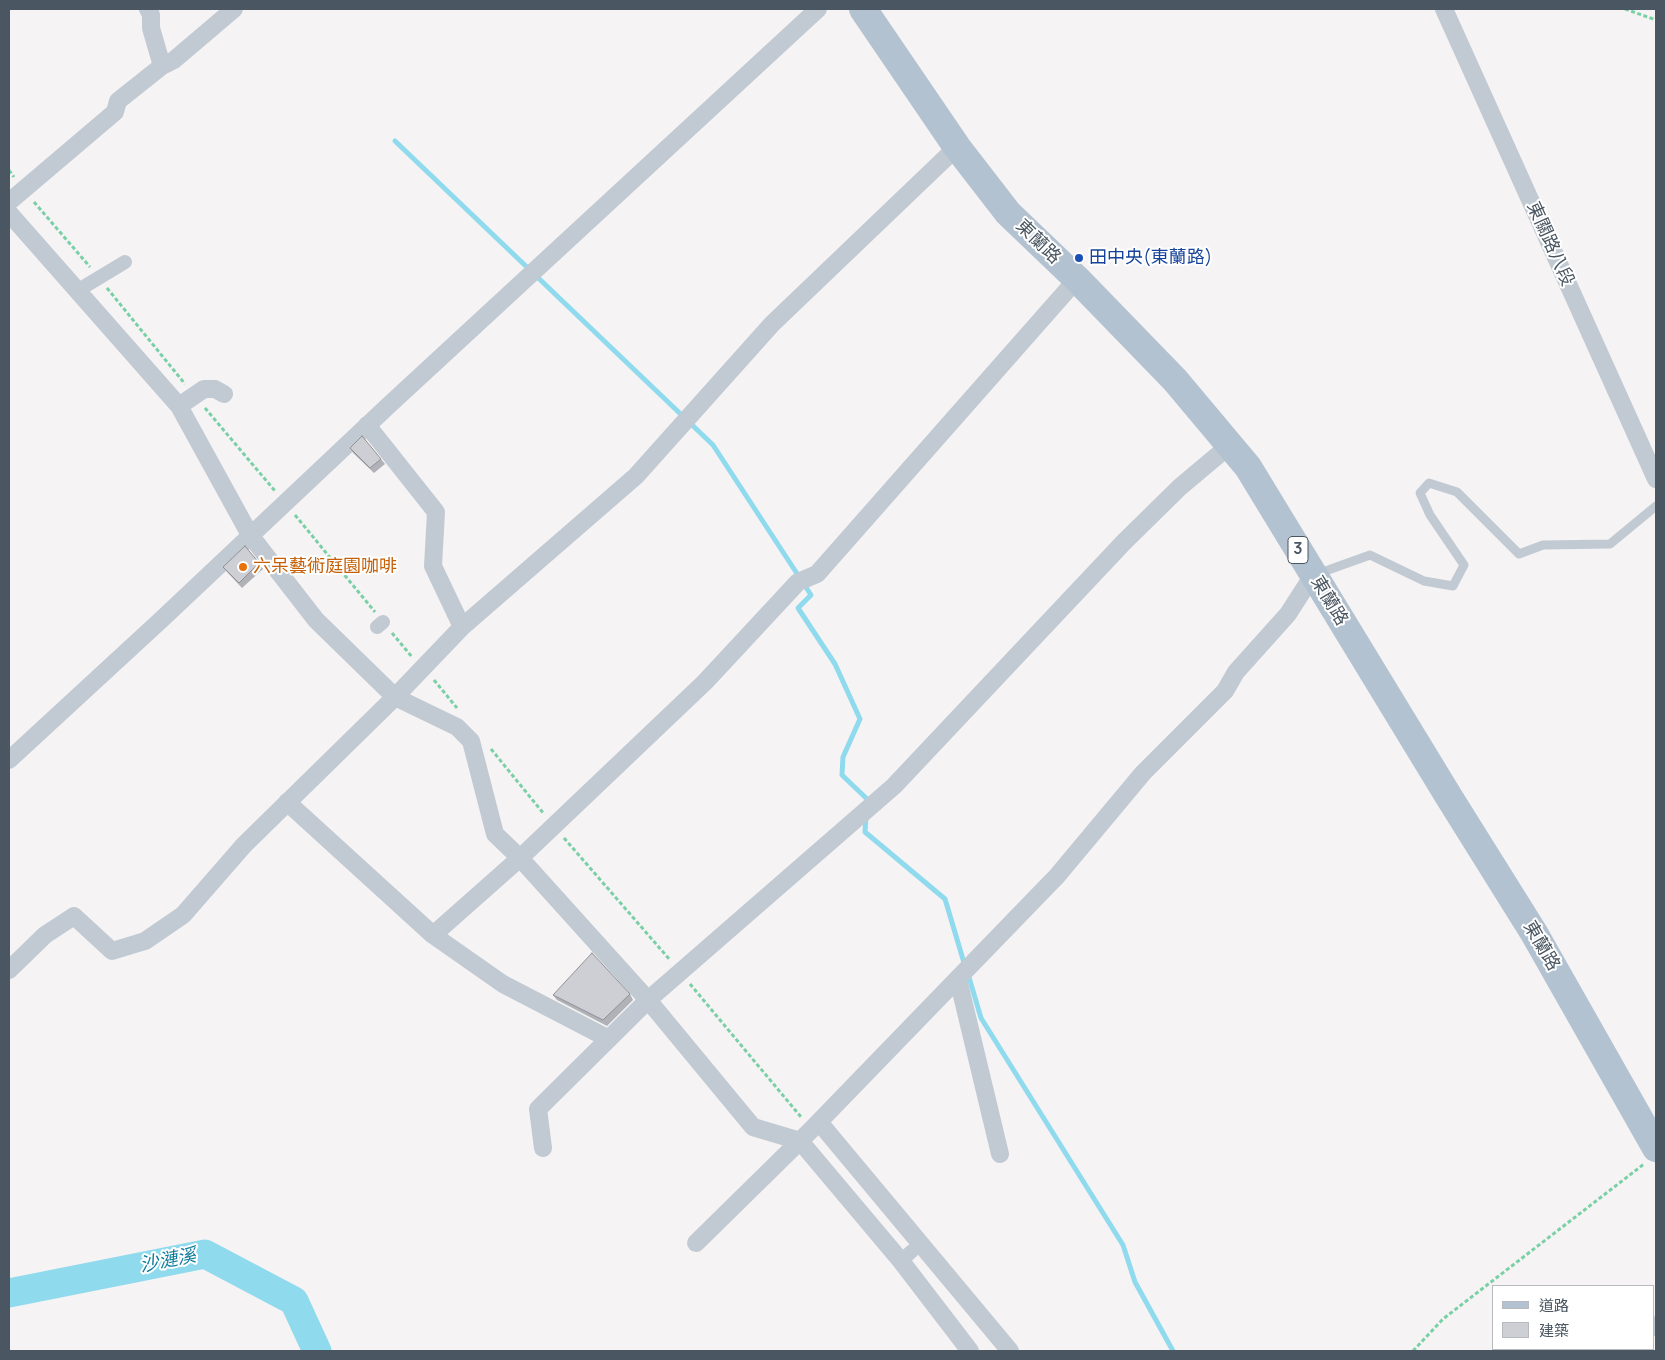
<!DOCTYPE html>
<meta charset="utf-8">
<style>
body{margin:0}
#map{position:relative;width:1665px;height:1360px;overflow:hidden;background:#f5f3f3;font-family:Manrope,"Noto Sans TC",sans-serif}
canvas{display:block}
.frame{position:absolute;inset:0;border:10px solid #4a5661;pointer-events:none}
.legend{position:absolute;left:1492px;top:1285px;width:162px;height:65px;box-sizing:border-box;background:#fff;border:1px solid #b7bbc0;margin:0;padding:6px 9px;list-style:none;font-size:15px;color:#4a5661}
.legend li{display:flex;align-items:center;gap:10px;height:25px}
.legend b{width:25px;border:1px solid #b7bbc0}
</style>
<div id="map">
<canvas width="1665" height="1360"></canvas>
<div class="frame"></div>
<ul class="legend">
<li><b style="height:6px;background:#b3c2d1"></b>道路</li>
<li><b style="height:14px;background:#cdcfd5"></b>建築</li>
</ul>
</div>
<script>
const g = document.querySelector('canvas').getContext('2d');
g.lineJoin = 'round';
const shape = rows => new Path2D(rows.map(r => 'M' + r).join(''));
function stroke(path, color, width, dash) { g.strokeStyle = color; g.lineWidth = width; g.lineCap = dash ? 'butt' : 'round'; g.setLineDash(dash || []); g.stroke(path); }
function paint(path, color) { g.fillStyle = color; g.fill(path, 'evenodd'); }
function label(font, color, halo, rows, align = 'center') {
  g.font = font + ' Manrope,"Noto Sans TC",sans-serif'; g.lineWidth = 4; g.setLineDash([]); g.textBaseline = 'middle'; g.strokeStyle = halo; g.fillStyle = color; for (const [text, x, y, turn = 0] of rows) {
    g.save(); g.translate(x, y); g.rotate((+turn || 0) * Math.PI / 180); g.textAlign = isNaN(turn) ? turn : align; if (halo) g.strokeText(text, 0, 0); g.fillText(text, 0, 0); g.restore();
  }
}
stroke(shape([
 [395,141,713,445,811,595,798,608,835,664,860,719,843,757,842,775,867,799,866,803],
 [866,817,865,832,945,899,965,966],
 [968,974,981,1018,1123,1245,1135,1282,1173,1351]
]), '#90daee', 5);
stroke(shape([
 [9,1293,205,1254,294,1301,317,1351]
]), '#90daee', 29);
stroke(shape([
 [1625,9,1656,20],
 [9,170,14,177],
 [34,202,90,267],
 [107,288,185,384],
 [205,408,275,491],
 [295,515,375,612],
 [392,633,412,657],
 [434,680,457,708],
 [491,749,544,814],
 [564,838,670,960],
 [690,984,801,1117],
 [1413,1351,1443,1319,1644,1164]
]), '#7ad0a6', 3, [4, 2.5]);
stroke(shape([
 [1317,574,1370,555,1424,581,1453,586,1464,565,1430,515,1420,493,1429,483,1457,492,1519,554,1543,545,1610,544,1656,506]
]), '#c1cad2', 9);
stroke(shape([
 [77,291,125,262],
 [377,627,383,622],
 [901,1261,912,1251]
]), '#c1cad2', 14);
stroke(shape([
 [148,9,151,15,151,28,162,66],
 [1444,9,1656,479],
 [9,202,115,112,118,101,162,66,174,60,234,9],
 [9,213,179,406,250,535,316,620,395,697,457,727,471,741,495,834,520,858,648,1000,753,1127,800,1141,901,1261,970,1351],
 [179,406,204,389,215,389,224,394],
 [367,425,436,512,433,566,462,627],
 [9,760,162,619,388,406,818,9],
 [287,802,433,935,503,984,609,1039],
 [433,935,520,858,705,682,798,582,817,574,1077,279],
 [9,970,45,935,74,916,112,951,145,941,183,915,244,845,395,697,462,627,636,476,772,324,957,147],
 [958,979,1000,1154],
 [819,1122,1010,1351],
 [543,1148,538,1109,648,1000,894,786,1124,542,1180,487,1230,445],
 [696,1243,811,1130,1057,876,1143,773,1225,691,1236,672,1288,614,1313,575],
 [1654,1327,1656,1325],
 [1628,1351,1631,1349]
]), '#c1cad2', 18);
stroke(shape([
 [863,9,957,147,1008,213,1077,279,1175,380,1248,467,1449,797,1534,933,1656,1148]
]), '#b3c2d1', 28);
paint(shape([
 [350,448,381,459,385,464,374,473,353,453],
 [259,563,263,569,242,588,227,572,223,567],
 [630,994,633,1000,607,1026,557,1000,553,995]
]), '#b0b2b7');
const building = shape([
 [362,436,381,459,370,468,350,448,362,436],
 [245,546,259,563,239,583,223,567,245,546],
 [592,953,630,994,603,1020,553,995,592,953]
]);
paint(building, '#cdcfd5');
stroke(building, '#909195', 1);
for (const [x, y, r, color] of [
 [1079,258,5,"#1a4fb4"],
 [243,567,5,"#e8710a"]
]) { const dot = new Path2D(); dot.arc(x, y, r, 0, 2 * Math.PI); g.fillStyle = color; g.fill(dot); stroke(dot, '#fff', 2); }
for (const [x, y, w] of [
 [1298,550,20]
]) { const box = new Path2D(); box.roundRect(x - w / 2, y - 13.5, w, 27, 4); g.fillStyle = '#fff'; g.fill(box); stroke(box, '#4a5661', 1); }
label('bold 16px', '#4a5661', null, [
 ["3",1298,550]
]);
label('18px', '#4a5661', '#fff', [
 ["東蘭路",1038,242,44],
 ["東關路八段",1550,244,66],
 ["東蘭路",1329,601,59],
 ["東蘭路",1541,946,60]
]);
label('18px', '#164399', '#fff', [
 ["田中央(東蘭路)",1089,258]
], 'left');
label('18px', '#c56008', '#fff', [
 ["六呆藝術庭園咖啡",253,567]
], 'left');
label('italic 19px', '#0c7c9b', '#fff', [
 ["沙漣溪",168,1261,-11]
]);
</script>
